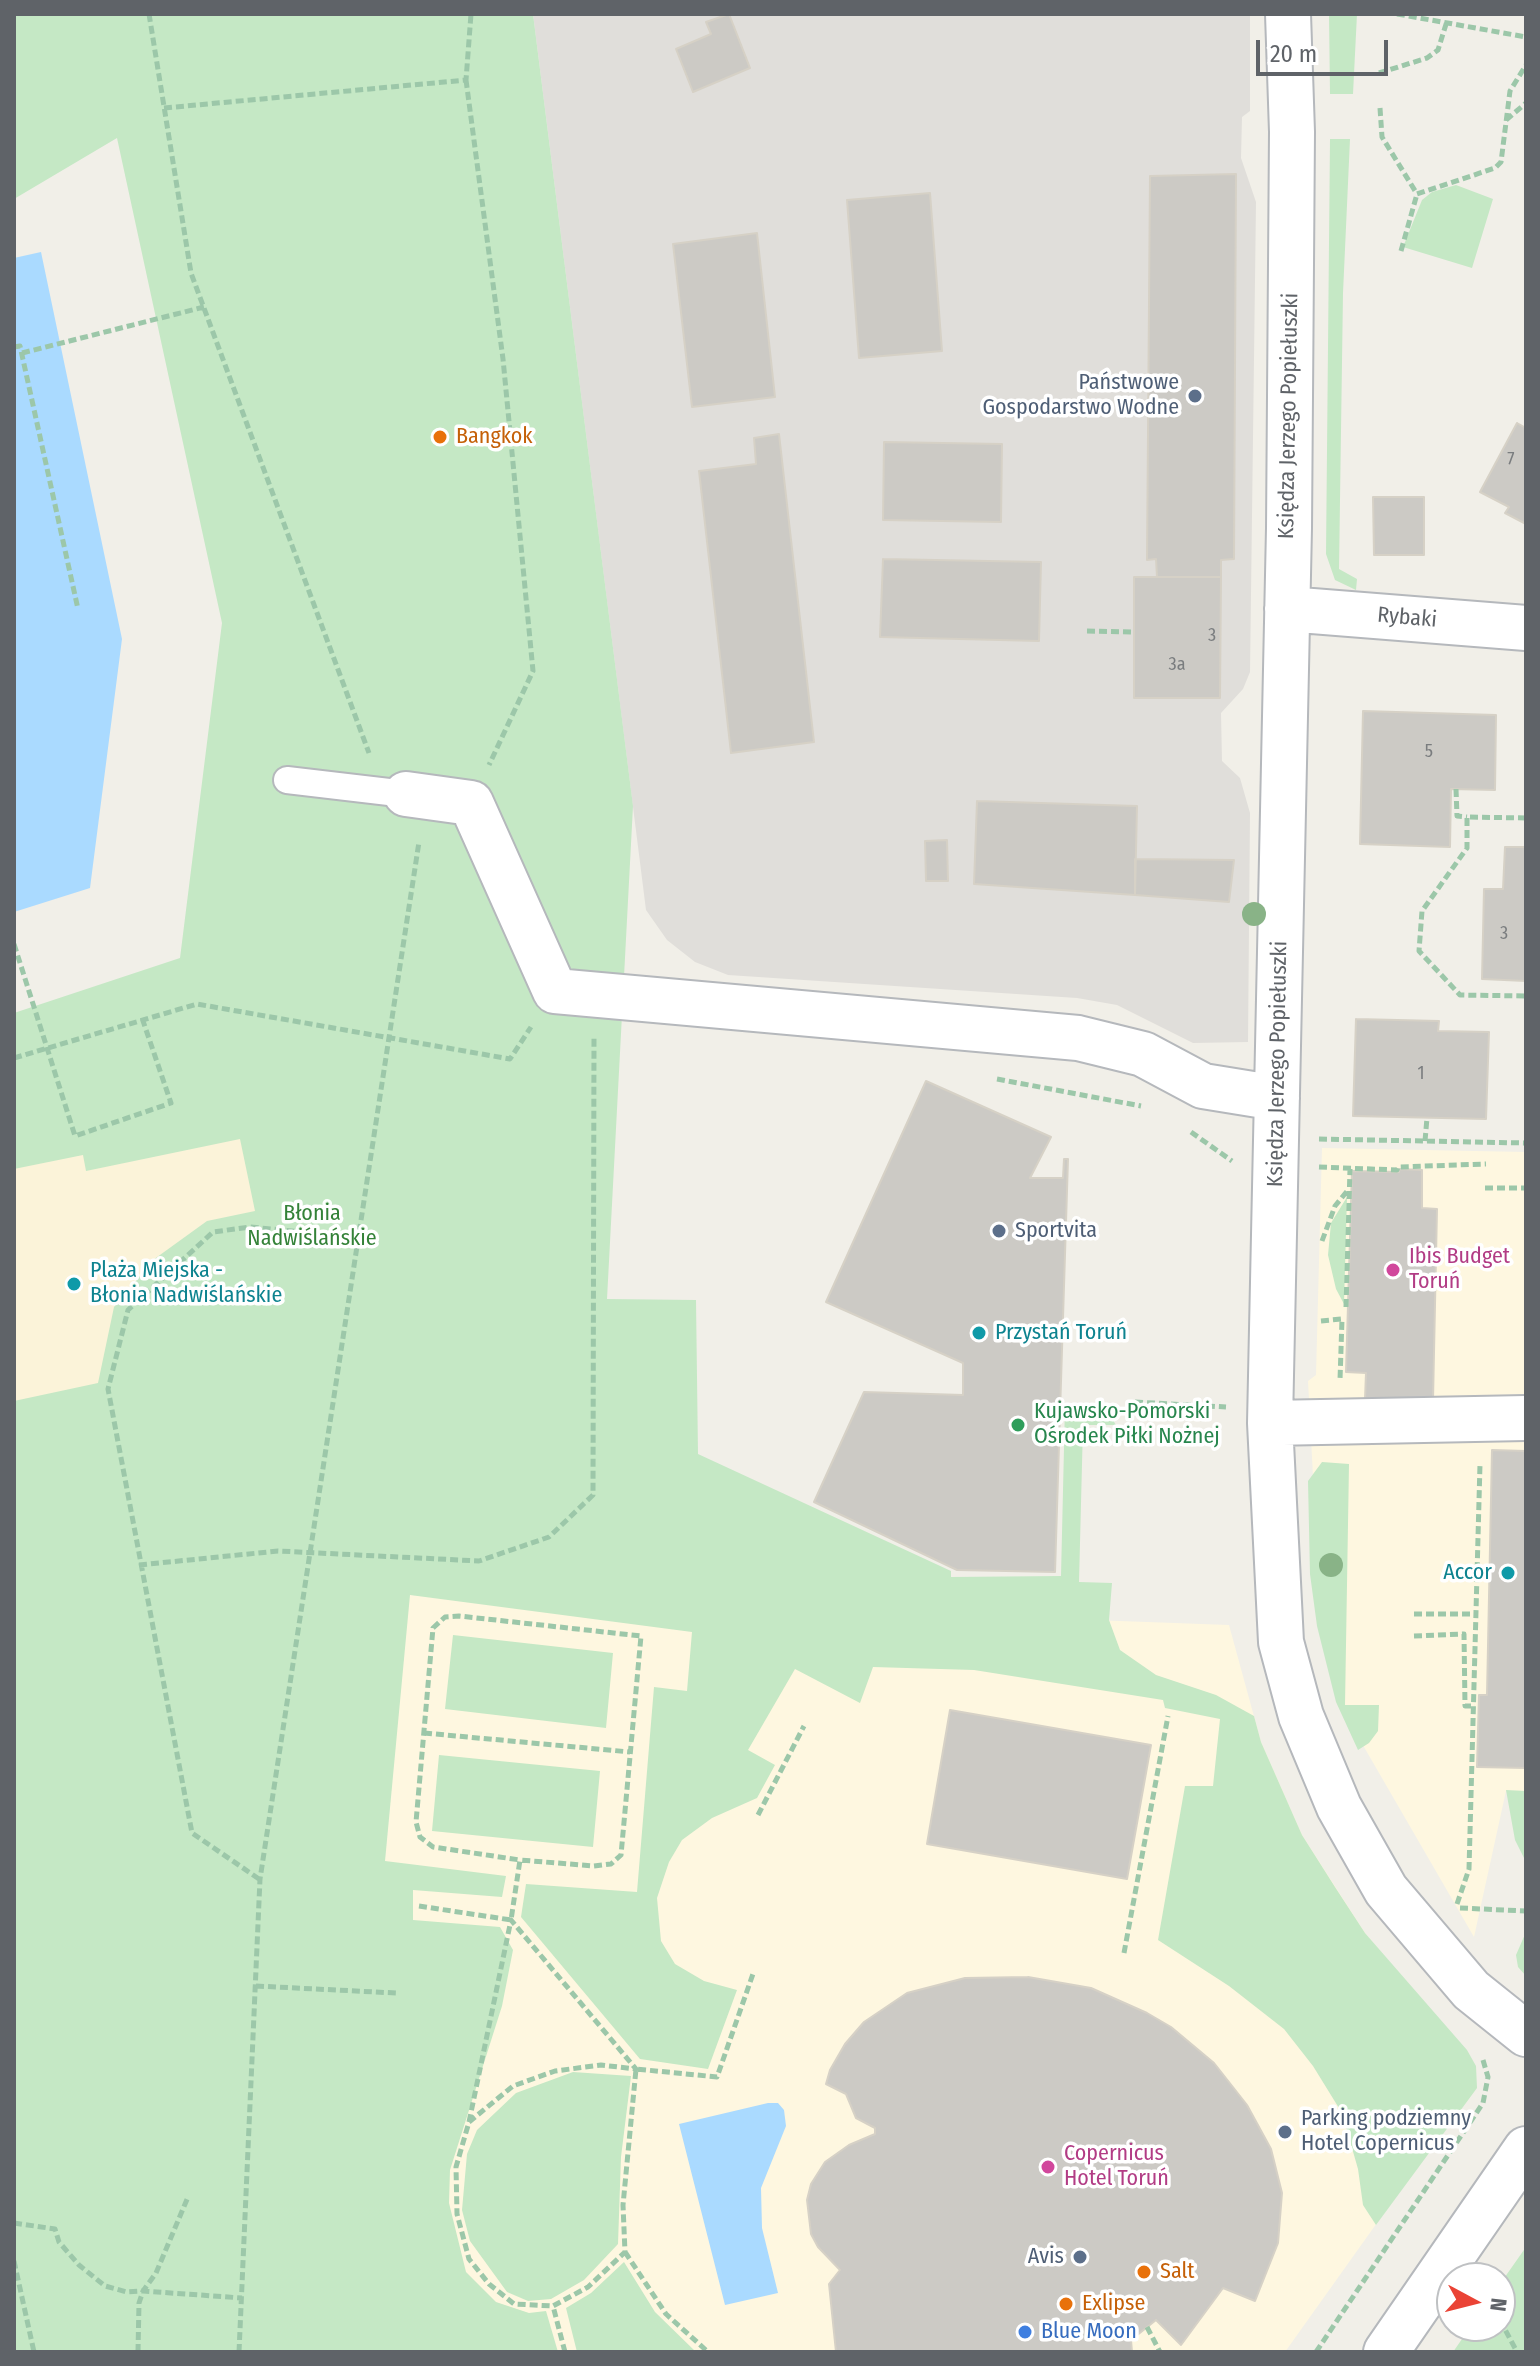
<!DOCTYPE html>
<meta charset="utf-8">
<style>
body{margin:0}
#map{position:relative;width:1540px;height:2366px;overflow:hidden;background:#f1efe8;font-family:"Fira Sans Condensed",sans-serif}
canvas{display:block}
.frame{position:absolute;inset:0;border:16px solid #5f6368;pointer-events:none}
.north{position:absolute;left:1436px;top:2262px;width:80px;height:80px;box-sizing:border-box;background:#fff;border:2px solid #bfc1c3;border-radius:50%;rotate:97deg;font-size:22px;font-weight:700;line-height:32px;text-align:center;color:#5f6368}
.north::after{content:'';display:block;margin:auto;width:28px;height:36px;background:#ea4335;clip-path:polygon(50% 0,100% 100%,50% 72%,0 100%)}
.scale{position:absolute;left:1256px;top:40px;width:132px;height:36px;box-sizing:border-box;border:4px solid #5f6368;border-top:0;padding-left:10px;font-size:24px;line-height:28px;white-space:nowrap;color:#5f6368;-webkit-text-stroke:6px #fff;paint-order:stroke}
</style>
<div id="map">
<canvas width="1540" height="2366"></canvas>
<div class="frame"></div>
<div class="north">N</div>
<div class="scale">20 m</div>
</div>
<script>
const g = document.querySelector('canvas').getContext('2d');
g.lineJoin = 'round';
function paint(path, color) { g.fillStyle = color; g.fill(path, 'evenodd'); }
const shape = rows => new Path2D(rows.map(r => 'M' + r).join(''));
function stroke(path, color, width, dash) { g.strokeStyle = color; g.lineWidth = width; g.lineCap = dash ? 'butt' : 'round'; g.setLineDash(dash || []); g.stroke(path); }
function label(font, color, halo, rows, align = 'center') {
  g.font = font + ' "Fira Sans Condensed",sans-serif'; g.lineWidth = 7; g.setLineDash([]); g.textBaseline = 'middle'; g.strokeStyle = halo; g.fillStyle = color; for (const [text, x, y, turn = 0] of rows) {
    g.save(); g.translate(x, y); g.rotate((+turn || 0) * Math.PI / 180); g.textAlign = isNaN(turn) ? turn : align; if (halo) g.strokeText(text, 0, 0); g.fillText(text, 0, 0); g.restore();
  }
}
paint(shape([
 [1322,1148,1526,1152,1526,1791,1506,1791,1474,1937,1342,1709,1318,1572,1308,1381,1316,1375],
 [409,1595,1229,1625,1261,1742,1302,1835,1365,1933,1435,2016,1446,2126,1285,2352,340,2352]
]), '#fef7e0');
paint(shape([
 [533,14,1250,14,1250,111,1242,117,1241,158,1256,202,1250,672,1243,689,1221,713,1222,761,1240,778,1250,813,1248,1042,1193,1043,1117,1005,1077,998,728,975,695,962,667,940,646,910]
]), '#e0deda');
paint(shape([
 [14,14,533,14,633,806,607,1299,696,1300,698,1454,951,1571,951,1577,1061,1576,1065,1405,1105,1407,1116,1425,1083,1425,1079,1582,1112,1583,1109,1620,1120,1650,1156,1675,1216,1695,1254,1716,1261,1742,1302,1835,1335,1887,1365,1933,1467,2050,1476,2066,1477,2088,1376,2225,1363,2205,1358,2169,1342,2113,1313,2066,1284,2029,1229,1986,1158,1940,1185,1786,1213,1786,1220,1719,1165,1708,1163,1700,974,1670,873,1667,860,1703,795,1669,748,1750,775,1765,757,1798,712,1818,682,1840,669,1862,657,1898,661,1941,675,1964,704,1981,737,1990,708,2069,640,2059,521,1917,526,1884,637,1892,654,1687,687,1691,692,1632,410,1595,385,1861,506,1876,502,1897,413,1890,413,1920,500,1927,513,1950,502,2006,450,2170,449,2203,466,2272,496,2302,529,2313,546,2311,558,2352,15,2352,14,1013,180,958,222,623,117,138,14,199],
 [1329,14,1357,14,1353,94,1330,94],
 [1330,139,1350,139,1343,293,1339,569,1357,579,1356,590,1335,580,1326,554],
 [1456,185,1493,199,1472,268,1403,247,1422,200,1432,192],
 [1347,1197,1344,1304,1336,1289,1328,1255,1331,1223],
 [1322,1462,1349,1464,1345,1705,1379,1705,1378,1731,1369,1743,1358,1750,1336,1702,1317,1626,1310,1574,1308,1481],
 [453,1635,613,1653,606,1728,445,1709],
 [439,1755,600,1771,593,1847,432,1831],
 [1506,1790,1526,1791,1526,1862,1515,1840],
 [1526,1932,1526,1976,1518,1967,1516,1955],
 [573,2072,631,2076,621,2157,618,2244,584,2280,551,2299,528,2301,507,2292,470,2241,462,2210,467,2154,477,2130,516,2093],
 [1526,2247,1526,2352,1453,2352,1471,2326,1500,2326,1500,2284],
 [624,2262,655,2312,696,2352,577,2352,566,2308,591,2293]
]), '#c5e8c5');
paint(shape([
 [240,1139,255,1211,207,1221,153,1260,114,1307,98,1383,14,1401,14,1169,83,1155,86,1171]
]), '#fbf3d9');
paint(shape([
 [41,252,122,639,90,888,14,912,14,258],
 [768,2103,778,2103,784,2110,786,2126,761,2188,762,2228,778,2293,725,2305,679,2124]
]), '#aadaff');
const building = shape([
 [729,14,750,68,693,92,676,49,711,34,706,22,729,14],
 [1236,174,1234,559,1221,560,1221,577,1157,577,1156,559,1147,560,1150,176,1236,174],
 [930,193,942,351,859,358,847,200,930,193],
 [757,233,775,397,692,407,673,244,757,233],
 [1517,423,1526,428,1526,524,1505,513,1509,507,1480,492,1517,423],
 [779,434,814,742,731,753,699,471,756,464,754,438,779,434],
 [884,442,1002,444,1001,522,883,520,884,442],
 [1373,497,1424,497,1424,555,1374,555,1373,497],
 [883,559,1041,562,1039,641,880,637,883,559],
 [1134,577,1221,577,1220,698,1134,698,1134,577],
 [1363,711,1496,715,1495,790,1451,789,1450,847,1360,844,1363,711],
 [977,801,1137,806,1135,895,974,884,977,801],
 [947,840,948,881,926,881,925,841,947,840],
 [1505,847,1526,847,1526,981,1482,979,1484,889,1503,889,1505,847],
 [1135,859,1234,860,1229,902,1135,895,1135,859],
 [1356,1019,1439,1021,1438,1031,1489,1032,1486,1119,1353,1116,1356,1019],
 [926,1081,1051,1137,1030,1178,1063,1178,1064,1159,1068,1159,1055,1572,957,1570,814,1502,864,1392,963,1395,963,1363,826,1302,926,1081],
 [1399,1169,1422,1170,1422,1208,1437,1209,1433,1400,1365,1399,1366,1373,1346,1372,1352,1171,1399,1172,1399,1169],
 [1492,1450,1526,1451,1526,1768,1477,1767,1479,1695,1487,1695,1492,1450],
 [950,1710,1151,1745,1127,1879,927,1844,950,1710],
 [1028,1977,1091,1988,1147,2013,1171,2027,1214,2063,1247,2105,1271,2149,1282,2193,1278,2243,1255,2301,1223,2288,1181,2345,1156,2320,1131,2340,1132,2352,836,2352,829,2284,840,2270,818,2247,811,2234,807,2200,811,2184,825,2162,849,2145,875,2134,875,2128,856,2118,846,2094,826,2084,830,2070,845,2044,864,2022,907,1993,965,1978,1028,1977]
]);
paint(building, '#cccac5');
stroke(building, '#d6d1c6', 2);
const lane = shape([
 [287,780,406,794]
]);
const street = shape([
 [1288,14,1292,132,1289,528,1270,1423,1281,1642,1301,1716,1339,1807,1386,1890,1471,1990,1526,2034],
 [1287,609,1526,628],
 [406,794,471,803,555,991,1078,1038,1143,1054,1203,1086,1277,1098],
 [1270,1423,1526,1418],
 [1386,2352,1526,2149]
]);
stroke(lane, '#b5b8bc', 30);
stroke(street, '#b5b8bc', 48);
stroke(shape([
 [149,14,191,273,369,753],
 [1397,14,1526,37],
 [1379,73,1427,58,1438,50,1447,21],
 [466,80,503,359,533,671,489,765],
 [164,108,466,80,471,14],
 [1380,108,1382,137,1417,194,1495,168,1501,162,1510,91,1526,65],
 [1506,120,1526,103],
 [1401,251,1417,194],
 [14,347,20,346,78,609],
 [22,353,204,307],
 [1087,631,1134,632],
 [1456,789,1457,816,1467,817],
 [1526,818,1467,817,1467,848,1422,911,1419,951,1460,995,1526,996],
 [14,944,75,1136,171,1103,142,1018],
 [14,1058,197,1004,510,1059,531,1027],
 [997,1079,1141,1106],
 [1191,1132,1232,1161],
 [1319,1139,1526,1143],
 [1425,1141,1427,1118],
 [1319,1167,1397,1170,1398,1167,1486,1164],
 [1485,1188,1526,1188],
 [1322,1241,1335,1206,1348,1190],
 [1346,1307,1350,1169],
 [1321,1321,1342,1319,1340,1380],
 [1135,1402,1226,1407],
 [139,1565,278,1551,479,1561,549,1537,593,1495,594,1036],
 [1414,1614,1478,1614],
 [1414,1636,1464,1634,1465,1706,1475,1706],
 [424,1733,630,1752],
 [758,1815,804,1726],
 [259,1879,192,1833,108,1389,128,1310,213,1232,250,1227,358,1237],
 [1457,1904,1469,1869,1480,1464],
 [419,1906,511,1920,520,1860,594,1866,611,1864,621,1855,641,1636,459,1616,445,1617,433,1628,416,1822,420,1837,433,1847,520,1860],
 [1460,1908,1526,1911],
 [1124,1953,1168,1716],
 [256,1986,396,1993],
 [469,2122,511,1920,636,2069,601,2065,555,2071,513,2086,469,2122,456,2167,457,2214,469,2259,489,2284,514,2304,553,2306],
 [14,2223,55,2229,59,2242,79,2265,105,2286,127,2292,143,2291,156,2273,188,2197],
 [625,2252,666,2314,708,2352],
 [14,2261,34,2352],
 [1500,2320,1517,2352],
 [1147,2327,1160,2352],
 [138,2352,139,2303,143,2291,242,2298],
 [239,2352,260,1879,419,842],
 [565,2352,553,2306,588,2287,625,2252,623,2205,636,2069,717,2077,754,1971],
 [1316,2352,1483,2103,1488,2077,1483,2060]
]), '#9cc7a9', 5, [8, 4]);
stroke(lane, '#fff', 26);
stroke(street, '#fff', 44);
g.fillStyle = '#89b387';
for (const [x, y] of [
 [1254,914],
 [1331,1565]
]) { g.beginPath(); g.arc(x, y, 12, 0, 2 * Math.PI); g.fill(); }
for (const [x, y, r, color] of [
 [1195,396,8,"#5c6f8a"],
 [440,437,8,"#e8710a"],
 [999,1231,8,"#5c6f8a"],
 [1393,1270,8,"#d1479c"],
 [74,1284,8,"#0f9aa8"],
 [979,1333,8,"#0f9aa8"],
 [1018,1425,8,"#2e9e5b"],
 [1508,1573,8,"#0f9aa8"],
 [1285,2132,8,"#5c6f8a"],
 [1048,2167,8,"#d1479c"],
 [1080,2257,8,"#5c6f8a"],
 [1144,2272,8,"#e8710a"],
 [1066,2304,8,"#e8710a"],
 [1025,2332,8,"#3f7fe0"]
]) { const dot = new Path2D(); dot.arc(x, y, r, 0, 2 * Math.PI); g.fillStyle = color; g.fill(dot); stroke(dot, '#fff', 3); }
label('18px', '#7a7d7f', null, [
 ["7",1511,460],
 ["3",1212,636],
 ["3a",1177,665],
 ["5",1429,752],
 ["3",1504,934],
 ["1",1421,1074]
]);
label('22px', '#4e5e75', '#fff', [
 ["Państwowe",1179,383],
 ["Gospodarstwo Wodne",1179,408],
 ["Sportvita",1015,1231,"left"],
 ["Parking podziemny",1301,2119,"left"],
 ["Hotel Copernicus",1301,2144,"left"],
 ["Avis",1064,2257]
], 'right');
label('22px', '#5f6368', '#fff', [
 ["Księdza Jerzego Popiełuszki",1289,416,-89],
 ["Rybaki",1407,618,5],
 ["Księdza Jerzego Popiełuszki",1278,1064,-89]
]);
label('22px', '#c56008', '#fff', [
 ["Bangkok",456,437],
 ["Salt",1160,2272],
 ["Exlipse",1082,2304]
], 'left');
label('22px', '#348238', '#fff', [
 ["Błonia",312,1214],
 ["Nadwiślańskie",312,1239]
]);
label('22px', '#b23c85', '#fff', [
 ["Ibis Budget",1409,1257],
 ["Toruń",1409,1282],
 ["Copernicus",1064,2154],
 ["Hotel Toruń",1064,2179]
], 'left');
label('22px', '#0d838f', '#fff', [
 ["Plaża Miejska -",90,1271],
 ["Błonia Nadwiślańskie",90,1296],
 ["Przystań Toruń",995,1333],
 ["Accor",1492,1573,"right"]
], 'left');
label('22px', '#27864d', '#fff', [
 ["Kujawsko-Pomorski",1034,1412],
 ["Ośrodek Piłki Nożnej",1034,1437]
], 'left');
label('22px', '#366cbe', '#fff', [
 ["Blue Moon",1041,2332]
], 'left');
</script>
